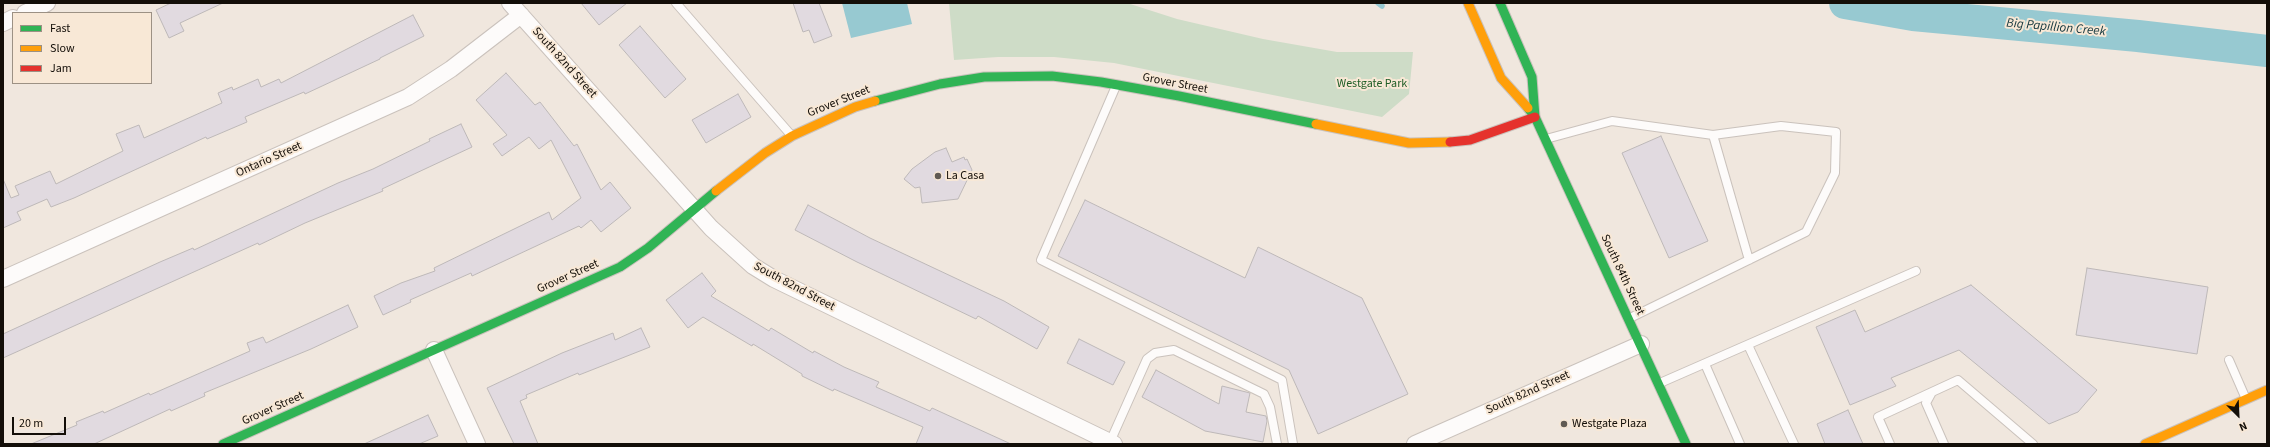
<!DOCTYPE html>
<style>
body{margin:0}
#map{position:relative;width:2270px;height:447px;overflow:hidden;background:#f0e7de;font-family:"Source Sans 3",sans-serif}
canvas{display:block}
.frame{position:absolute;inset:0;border:4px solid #130e08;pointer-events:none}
.legend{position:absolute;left:12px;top:12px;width:140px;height:72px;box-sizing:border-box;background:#f8e8d6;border:1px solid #9c9184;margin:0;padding:5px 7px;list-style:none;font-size:12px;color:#130e08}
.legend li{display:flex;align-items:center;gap:8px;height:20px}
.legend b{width:20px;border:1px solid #9c9184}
.north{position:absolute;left:2218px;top:395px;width:40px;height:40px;-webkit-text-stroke:3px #f8e8d6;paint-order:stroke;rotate:156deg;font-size:11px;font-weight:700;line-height:16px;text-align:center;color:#130e08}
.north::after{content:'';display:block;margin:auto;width:14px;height:18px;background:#130e08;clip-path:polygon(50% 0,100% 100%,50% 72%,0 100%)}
.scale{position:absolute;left:12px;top:417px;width:54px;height:18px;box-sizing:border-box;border:2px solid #130e08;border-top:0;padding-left:5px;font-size:12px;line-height:14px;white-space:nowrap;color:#130e08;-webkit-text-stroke:3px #f8e8d6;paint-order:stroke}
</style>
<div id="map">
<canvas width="2270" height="447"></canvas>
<div class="frame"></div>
<ul class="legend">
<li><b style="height:5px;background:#30b455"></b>Fast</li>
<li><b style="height:5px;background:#ff9f0a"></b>Slow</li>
<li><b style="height:5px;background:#e5322d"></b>Jam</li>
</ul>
<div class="north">N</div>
<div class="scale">20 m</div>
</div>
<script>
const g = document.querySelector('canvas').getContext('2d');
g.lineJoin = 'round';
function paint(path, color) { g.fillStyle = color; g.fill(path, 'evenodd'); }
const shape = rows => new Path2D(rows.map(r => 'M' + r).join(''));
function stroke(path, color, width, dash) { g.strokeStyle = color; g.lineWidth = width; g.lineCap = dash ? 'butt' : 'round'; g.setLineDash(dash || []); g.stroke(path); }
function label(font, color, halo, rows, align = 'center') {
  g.font = font + ' "Source Sans 3",sans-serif'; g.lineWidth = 4; g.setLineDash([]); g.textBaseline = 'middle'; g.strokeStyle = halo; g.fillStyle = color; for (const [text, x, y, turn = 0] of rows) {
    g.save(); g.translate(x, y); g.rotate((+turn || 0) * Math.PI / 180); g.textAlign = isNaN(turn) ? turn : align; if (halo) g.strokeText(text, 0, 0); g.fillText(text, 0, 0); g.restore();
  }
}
paint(shape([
 [949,3,1127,3,1177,19,1263,39,1337,52,1413,52,1409,94,1382,117,1114,63,1054,57,998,57,954,60]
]), '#cedcc7');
paint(shape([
 [842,3,907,3,912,24,851,38]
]), '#97c9d1');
stroke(shape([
 [1378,3,1382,6]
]), '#97c9d1', 5.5);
stroke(shape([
 [1845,3,1913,15,2138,36,2267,51]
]), '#97c9d1', 32);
const building = shape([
 [171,3,223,3,180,23,184,31,169,38,156,10,171,3],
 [581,3,627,3,599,25,581,3],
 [793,3,819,3,832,36,814,43,809,30,803,32,793,3],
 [413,15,424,36,380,58,380,59,305,94,304,92,245,117,247,122,207,139,206,137,74,198,51,207,47,199,17,212,21,220,3,228,3,179,11,198,19,195,15,186,50,171,56,184,123,151,116,134,139,125,144,138,222,103,218,93,232,87,233,90,258,79,261,87,279,79,281,83,413,15],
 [640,26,686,79,665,98,619,45,640,26],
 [506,73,535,105,540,102,574,146,577,144,601,190,610,182,631,208,601,232,591,220,581,228,579,226,472,276,471,273,410,300,411,302,383,315,374,296,401,283,435,271,434,268,549,212,552,220,581,198,551,140,539,149,529,137,502,156,493,144,507,135,476,100,506,73],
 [738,94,751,117,706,143,692,120,738,94],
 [461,124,472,147,382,189,383,191,305,223,259,245,258,243,3,358,3,334,160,262,193,248,194,250,338,183,373,169,430,141,429,139,461,124],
 [1661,136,1708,241,1669,258,1622,153,1661,136],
 [946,148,952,162,964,157,965,160,967,159,972,170,958,199,922,203,920,187,915,188,904,179,912,169,935,152,946,148],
 [1085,200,1245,278,1258,247,1362,298,1408,394,1318,434,1289,370,1058,256,1085,200],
 [808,205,870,238,1004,301,1049,327,1037,349,978,316,976,319,857,262,795,230,808,205],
 [2087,268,2208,287,2197,354,2076,335,2087,268],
 [702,273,716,291,711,296,769,331,771,328,813,353,814,351,844,367,879,382,876,387,930,411,932,408,1011,444,916,444,923,427,834,389,833,391,802,376,802,374,753,344,752,346,703,317,688,328,666,300,702,273],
 [1971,285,2097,390,2078,412,2049,424,1959,350,1891,378,1896,386,1850,405,1816,327,1855,310,1865,332,1971,285],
 [348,305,358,327,311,349,204,393,205,396,171,411,170,409,94,444,31,444,77,425,76,422,103,411,104,413,149,393,150,395,250,351,247,343,263,337,266,343,348,305],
 [641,328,650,347,579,375,578,373,526,395,527,398,520,401,538,444,514,444,487,388,562,353,613,333,615,340,641,328],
 [1079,339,1125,362,1113,385,1067,363,1079,339],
 [1156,370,1219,404,1222,386,1250,393,1246,412,1266,416,1267,421,1263,442,1205,431,1142,397,1156,370],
 [1848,410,1863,444,1825,444,1817,424,1848,410],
 [428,415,438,436,419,444,364,444,428,415]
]);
paint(building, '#e1dae0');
stroke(building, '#bdb8b8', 1);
const lane = shape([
 [676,3,791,135],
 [1116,86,1041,260,1282,380,1293,444],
 [1713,135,1749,260],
 [1546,139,1612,121,1713,135,1781,126,1836,132,1835,173,1806,232,1630,318],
 [1748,345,1794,444],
 [2229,360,2246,399],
 [1705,364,1740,444],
 [1660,383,1916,271],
 [1110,442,1147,359,1155,353,1174,350,1264,394,1270,407,1277,444],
 [1890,444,1878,417,1932,392],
 [1944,444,1926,403,1932,392,1958,380,2033,444]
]);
const street = shape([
 [510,3,711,228,753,266,774,279,1114,444],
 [25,13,47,3],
 [3,23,13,18],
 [3,279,408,97,451,69,521,15],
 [434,350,477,444],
 [1415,444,1641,344]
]);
const fast = shape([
 [1500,3,1532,77,1535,117],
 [875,101,940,84,984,77,1052,76,1101,82,1179,96,1316,124],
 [1528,108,1535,117,1686,444],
 [223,444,620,267,648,248,716,191]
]);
const slow = shape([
 [1468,3,1501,78,1528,108],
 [1316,124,1409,143,1450,142],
 [716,191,765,153,792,136,855,107,875,101],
 [2145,444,2267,390]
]);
const jam = shape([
 [1450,142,1470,140,1535,117]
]);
stroke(lane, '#cac2bc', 10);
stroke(street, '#cac2bc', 18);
stroke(fast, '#cac2bc', 11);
stroke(slow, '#cac2bc', 11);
stroke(jam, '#cac2bc', 11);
stroke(lane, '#fdfbfa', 8);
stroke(street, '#fdfbfa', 16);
stroke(fast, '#30b455', 9);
stroke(slow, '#ff9f0a', 9);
stroke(jam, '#e5322d', 9);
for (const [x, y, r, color] of [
 [938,176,4,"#605a53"],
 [1564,424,4,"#605a53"]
]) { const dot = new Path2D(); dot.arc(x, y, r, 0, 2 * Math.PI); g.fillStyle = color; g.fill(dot); stroke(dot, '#f8e8d6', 1.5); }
label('12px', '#130e08', '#f8e8d6', [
 ["South 82nd Street",564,63,48],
 ["Grover Street",1175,84,11],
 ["Grover Street",839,102,-22],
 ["Ontario Street",269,160,-24],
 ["South 84th Street",1622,275,65],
 ["Grover Street",568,277,-24],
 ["South 82nd Street",794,287,28],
 ["South 82nd Street",1528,393,-24],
 ["Grover Street",273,409,-24]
]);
label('12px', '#1f5e27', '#f8e8d6', [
 ["Westgate Park",1372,84]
]);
label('12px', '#130e08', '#f8e8d6', [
 ["La Casa",946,176],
 ["Westgate Plaza",1572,424]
], 'left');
label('italic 13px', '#11353c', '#f8e8d6', [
 ["Big Papillion Creek",2056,28,5]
]);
</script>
